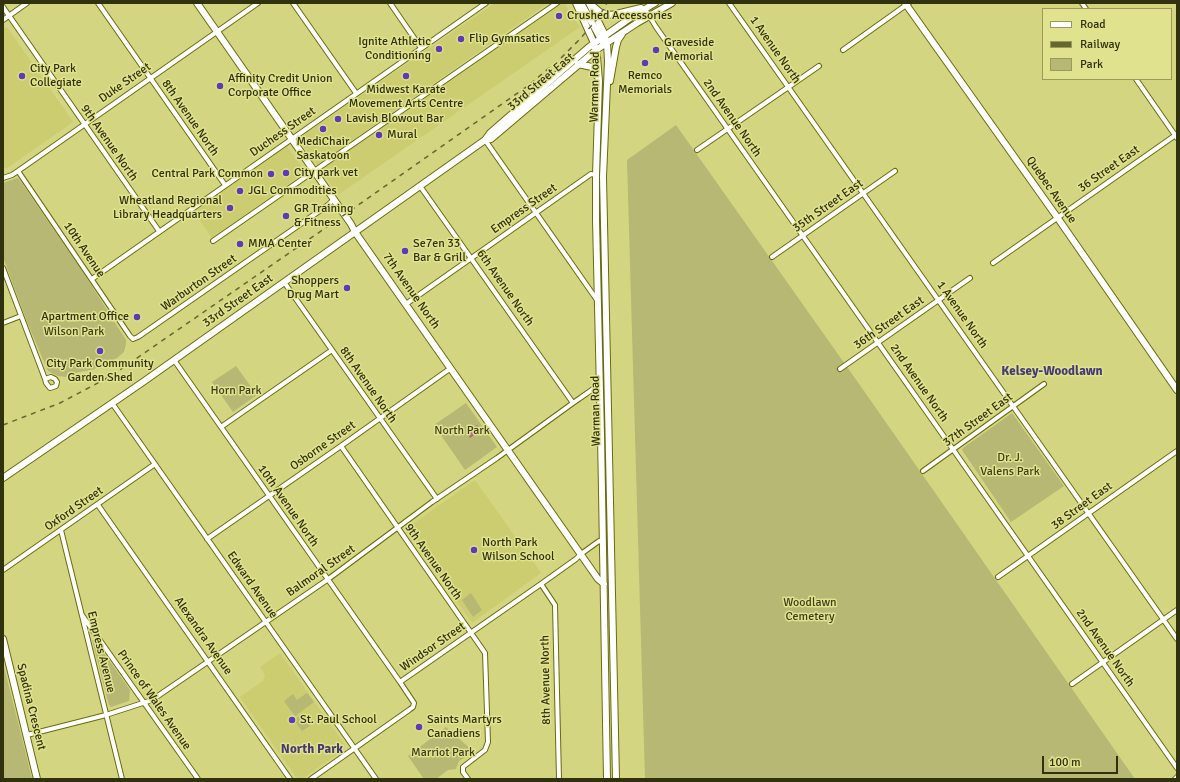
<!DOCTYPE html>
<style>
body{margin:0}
#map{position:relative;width:1180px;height:782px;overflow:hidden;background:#d3d580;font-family:Signika,sans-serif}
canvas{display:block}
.frame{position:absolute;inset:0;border:4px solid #30310d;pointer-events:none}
.legend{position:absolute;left:1042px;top:8px;width:130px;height:72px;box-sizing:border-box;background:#e0e28d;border:1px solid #9a9b5a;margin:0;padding:5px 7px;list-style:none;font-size:12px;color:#30310d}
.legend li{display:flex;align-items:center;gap:8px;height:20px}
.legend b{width:20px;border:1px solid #9a9b5a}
.scale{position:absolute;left:1042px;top:756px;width:76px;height:18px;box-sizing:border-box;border:2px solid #30310d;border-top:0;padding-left:5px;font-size:12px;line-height:14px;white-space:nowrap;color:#30310d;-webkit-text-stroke:3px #e0e28d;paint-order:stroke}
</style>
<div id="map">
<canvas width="1180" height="782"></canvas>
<div class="frame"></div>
<ul class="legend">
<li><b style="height:5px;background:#fff"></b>Road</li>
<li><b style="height:5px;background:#656733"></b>Railway</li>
<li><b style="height:11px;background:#b6b874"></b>Park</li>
</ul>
<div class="scale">100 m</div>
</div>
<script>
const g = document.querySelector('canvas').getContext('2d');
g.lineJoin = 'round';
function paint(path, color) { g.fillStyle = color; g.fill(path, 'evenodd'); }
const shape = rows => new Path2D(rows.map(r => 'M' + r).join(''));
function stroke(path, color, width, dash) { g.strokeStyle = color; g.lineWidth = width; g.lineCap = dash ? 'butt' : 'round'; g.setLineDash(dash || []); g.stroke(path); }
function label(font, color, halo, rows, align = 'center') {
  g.font = font + ' Signika,sans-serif'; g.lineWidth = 3; g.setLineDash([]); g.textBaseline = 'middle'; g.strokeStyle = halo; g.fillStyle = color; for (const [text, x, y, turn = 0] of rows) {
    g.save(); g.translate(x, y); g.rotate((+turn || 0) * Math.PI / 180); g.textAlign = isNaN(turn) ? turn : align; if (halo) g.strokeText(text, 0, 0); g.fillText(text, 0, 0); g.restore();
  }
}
paint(shape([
 [495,3,548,3,317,165,300,141,302,136],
 [559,3,564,3,580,27,338,195,324,174,324,167],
 [7,27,73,122,6,169,3,165,3,29],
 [287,146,305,172,212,238,194,212],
 [475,480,541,573,472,623,407,528],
 [280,653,345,745,343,750,302,779,296,777,240,697,263,681,265,675,260,667]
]), '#cbcd70');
paint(shape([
 [676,125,864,391,1135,779,645,779,627,160],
 [17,178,19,179,83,272,126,340,126,344,124,352,117,358,92,370,79,372,66,377,58,376,48,371,27,322,3,257,3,183],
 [236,366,257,395,233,412,212,382],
 [466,403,497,447,465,470,434,425],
 [1012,413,1064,486,1011,522,962,450,963,448],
 [471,593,482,610,473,617,462,600],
 [92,640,94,640,97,643,130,690,129,701,111,707,109,705],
 [3,663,21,734,32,779,3,779],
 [307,693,314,702,295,716,284,701,293,694,297,700],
 [302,714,310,726,302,731,294,720],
 [446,727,474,752,459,761,456,769,448,770,436,779,424,779,408,756]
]), '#b6b874');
paint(shape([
 [477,425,481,430,470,438,467,433]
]), '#b1688c');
const street = shape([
 [98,3,225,185],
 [293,3,356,93],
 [390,3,421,48],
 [729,3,1177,639],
 [1082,3,1086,9],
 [3,7,159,231],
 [645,9,656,27,1177,768],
 [3,20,27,3],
 [843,50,909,3],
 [1136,79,1177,138],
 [485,140,597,300],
 [697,150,819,66],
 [18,171,130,336,133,339,138,337,328,205,333,200],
 [3,178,12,175,18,171,258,3],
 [420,186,573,403],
 [213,241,557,3],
 [772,257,895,171],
 [993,263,1177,134],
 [3,268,45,379,46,383,50,388,56,386,57,382,55,379,51,377,45,379],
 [92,279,486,3],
 [284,282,437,499],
 [406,304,591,174,596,175],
 [3,323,21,316],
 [174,360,400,682,414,703,413,707,409,710,311,779],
 [840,369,970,278],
 [112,403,376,779],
 [221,427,332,350],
 [341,446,485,653,488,742,485,750,463,767,463,772,468,779],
 [923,471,1044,384],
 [98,505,290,779],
 [61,530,122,779],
 [207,539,341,446,451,368],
 [3,570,155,464],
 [998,577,1177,451],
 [541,584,555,605,559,779],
 [82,615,198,779],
 [400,682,541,584,576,559,581,554,599,541,603,542],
 [1072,684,1177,610],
 [27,735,106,715,152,700,327,580,432,502,497,458,573,403,596,387,600,386],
 [1175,779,1177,777]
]);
const secondary = shape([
 [197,3,351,224,355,232,598,579,604,584],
 [576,3,594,43,597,57,599,81,596,175,596,220,601,435,607,779],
 [581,3,602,41],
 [589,3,603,31,607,43,608,61,603,177,616,779],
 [905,3,1057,217,1177,390],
 [594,7,601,13,612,15,641,8],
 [578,64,592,67,597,76],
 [610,81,616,47,618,40,622,34],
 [485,140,491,139,596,50,637,23,672,3],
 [3,478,143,382,485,140,490,133,589,47,633,16,655,3],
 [3,639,37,779]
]);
stroke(street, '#6b6b0d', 6);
stroke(secondary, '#6b6b0d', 8);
stroke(street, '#fff', 4);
stroke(secondary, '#fff', 6);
stroke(shape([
 [3,425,60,403,111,376,337,220,529,85,561,58,580,39,598,18,607,3]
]), '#656733', 1.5, [5, 5]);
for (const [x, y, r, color] of [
 [559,16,4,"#5c3bb4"],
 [461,39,4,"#5c3bb4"],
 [439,49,4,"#5c3bb4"],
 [656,50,4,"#5c3bb4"],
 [645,63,4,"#5c3bb4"],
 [22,76,4,"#5c3bb4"],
 [406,76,4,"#5c3bb4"],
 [220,86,4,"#5c3bb4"],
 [338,119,4,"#5c3bb4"],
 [323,129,4,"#5c3bb4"],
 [379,135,4,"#5c3bb4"],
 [286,173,4,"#5c3bb4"],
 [271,174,4,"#5c3bb4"],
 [240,191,4,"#5c3bb4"],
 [230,208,4,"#5c3bb4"],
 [286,216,4,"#5c3bb4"],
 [240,244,4,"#5c3bb4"],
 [405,251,4,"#5c3bb4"],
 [347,288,4,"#5c3bb4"],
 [137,317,4,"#5c3bb4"],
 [100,351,4,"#5c3bb4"],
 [474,550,4,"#5c3bb4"],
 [292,720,4,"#5c3bb4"],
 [419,727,4,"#5c3bb4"]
]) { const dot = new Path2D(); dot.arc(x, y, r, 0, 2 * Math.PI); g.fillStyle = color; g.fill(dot); stroke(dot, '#e0e28d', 1.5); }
label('12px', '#30310d', '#e0e28d', [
 ["Crushed Accessories",567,16],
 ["Flip Gymnsatics",469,39],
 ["Ignite Athletic",431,42,"right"],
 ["Conditioning",431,56,"right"],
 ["Graveside",664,43],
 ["Memorial",664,57],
 ["City Park",30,69],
 ["Collegiate",30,83],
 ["Remco",645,76,"center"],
 ["Memorials",645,90,"center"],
 ["Affinity Credit Union",228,79],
 ["Corporate Office",228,93],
 ["Midwest Karate",406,90,"center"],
 ["Movement Arts Centre",406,104,"center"],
 ["Lavish Blowout Bar",346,119],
 ["Mural",387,135],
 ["MediChair",323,142,"center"],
 ["Saskatoon",323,156,"center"],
 ["City park vet",294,173],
 ["Central Park Common",263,174,"right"],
 ["JGL Commodities",248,191],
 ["Wheatland Regional",222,201,"right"],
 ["Library Headquarters",222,215,"right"],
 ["GR Training",294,209],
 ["& Fitness",294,223],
 ["MMA Center",248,244],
 ["Se7en 33",413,244],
 ["Bar & Grill",413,258],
 ["Shoppers",339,281,"right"],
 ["Drug Mart",339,295,"right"],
 ["Apartment Office",129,317,"right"],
 ["City Park Community",100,364,"center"],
 ["Garden Shed",100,378,"center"],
 ["North Park",482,543],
 ["Wilson School",482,557],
 ["St. Paul School",300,720],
 ["Saints Martyrs",427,720],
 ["Canadiens",427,734]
], 'left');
label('12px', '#30310d', '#e0e28d', [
 ["1 Avenue North",775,50,55],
 ["33rd Street East",541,82,-40],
 ["Duke Street",125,83,-35],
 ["Warman Road",595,87,-89],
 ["8th Avenue North",190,118,55],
 ["2nd Avenue North",732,118,55],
 ["Duchess Street",283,132,-35],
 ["9th Avenue North",109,143,55],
 ["36 Street East",1109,169,-35],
 ["Quebec Avenue",1051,190,55],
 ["35th Street East",828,206,-35],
 ["Empress Street",524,209,-35],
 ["10th Avenue",84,250,56],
 ["Warburton Street",199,283,-35],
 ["6th Avenue North",505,288,55],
 ["7th Avenue North",411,291,55],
 ["33rd Street East",238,301,-35],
 ["1 Avenue North",962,315,55],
 ["36th Street East",889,323,-35],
 ["2nd Avenue North",919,383,55],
 ["8th Avenue North",368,385,55],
 ["Warman Road",596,411,-91],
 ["37th Street East",978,420,-36],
 ["Osborne Street",323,446,-35],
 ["10th Avenue North",288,506,55],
 ["38 Street East",1082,506,-36],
 ["Oxford Street",74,509,-35],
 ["9th Avenue North",433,562,55],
 ["Balmoral Street",321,571,-35],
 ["Edward Avenue",252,585,55],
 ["Alexandra Avenue",203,636,55],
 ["Windsor Street",433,647,-35],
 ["2nd Avenue North",1105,648,55],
 ["Empress Avenue",101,652,76],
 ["8th Avenue North",546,680,-91],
 ["Prince of Wales Avenue",154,700,55],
 ["Spadina Crescent",31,707,76]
]);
label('12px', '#3d3e1b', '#e0e28d', [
 ["Wilson Park",74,332],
 ["Horn Park",236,391],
 ["North Park",462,431],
 ["Dr. J.",1010,458],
 ["Valens Park",1010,472],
 ["Woodlawn",810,603],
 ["Cemetery",810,617],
 ["Marriot Park",443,753]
]);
label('bold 13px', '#453a77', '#e0e28d', [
 ["Kelsey-Woodlawn",1052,372],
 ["North Park",312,750]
]);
</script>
